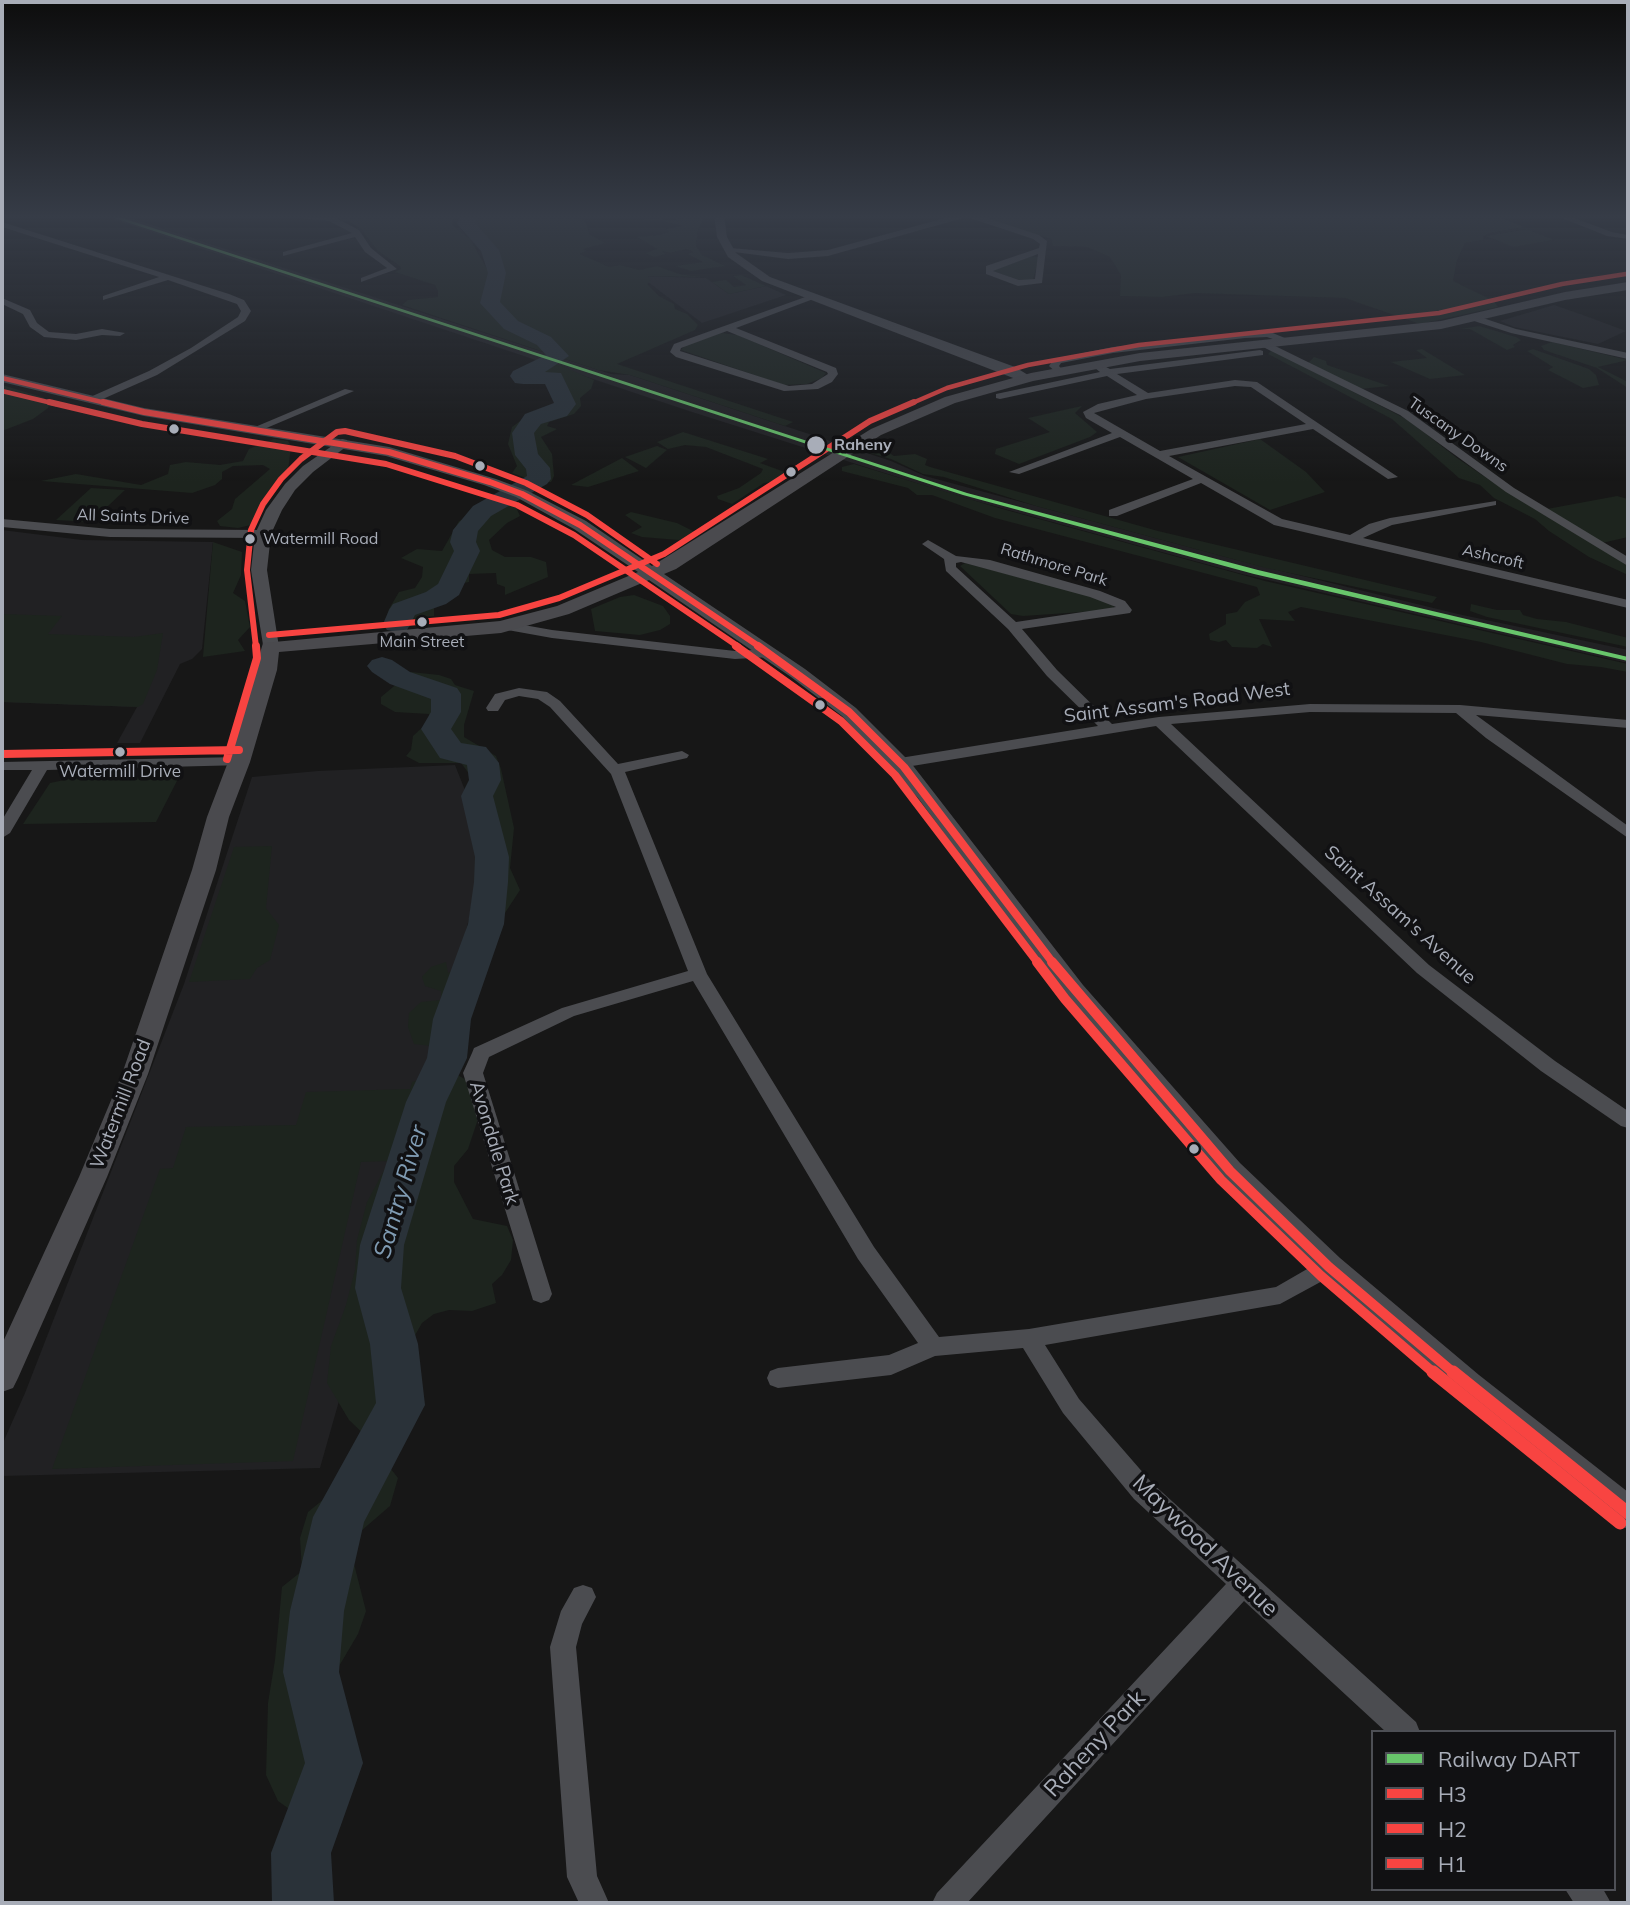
<!DOCTYPE html>
<style>
body{margin:0}
#map{position:relative;width:1630px;height:1905px;overflow:hidden;background:#171717;font-family:Mulish,sans-serif}
canvas{display:block}
.frame{position:absolute;inset:0;border:4px solid #a8adb8;pointer-events:none}
.legend{position:absolute;left:1371px;top:1730px;width:245px;height:161px;box-sizing:border-box;background:#111113;border:2px solid #4d4f55;margin:0;padding:9px 12px;list-style:none;font-size:21px;color:#a8adb8}
.legend li{display:flex;align-items:center;gap:14px;height:35px}
.legend b{width:35px;border:2px solid #4d4f55}
</style>
<div id="map">
<canvas width="1630" height="1905"></canvas>
<div class="frame"></div>
<ul class="legend">
<li><b style="height:9px;background:#68c56b"></b>Railway DART</li>
<li><b style="height:9px;background:#f84441"></b>H3</li>
<li><b style="height:9px;background:#f84441"></b>H2</li>
<li><b style="height:9px;background:#f84441"></b>H1</li>
</ul>
</div>
<script>
const g = document.querySelector('canvas').getContext('2d');
g.lineJoin = 'round';
function paint(path, color) { g.fillStyle = color; g.fill(path, 'evenodd'); }
const shape = rows => new Path2D(rows.map(r => 'M' + r).join(''));
function stroke(path, color, width, dash) { g.strokeStyle = color; g.lineWidth = width; g.lineCap = dash ? 'butt' : 'round'; g.setLineDash(dash || []); g.stroke(path); }
function label(font, color, halo, rows, align = 'center') {
  g.font = font + ' Mulish,sans-serif'; g.lineWidth = 7; g.setLineDash([]); g.textBaseline = 'middle'; g.strokeStyle = halo; g.fillStyle = color; for (const [text, x, y, turn = 0] of rows) {
    g.save(); g.translate(x, y); g.rotate((+turn || 0) * Math.PI / 180); g.textAlign = isNaN(turn) ? turn : align; if (halo) g.strokeText(text, 0, 0); g.fillText(text, 0, 0); g.restore();
  }
}
paint(shape([
 [100,215,121,215,611,374,630,375,891,461,925,476,1241,561,1458,614,1628,650,1628,663,1242,574,954,495,692,412],
 [640,276,706,278,729,294,766,286,786,295,702,323],
 [1554,305,1583,315,1626,331,1598,344,1514,327,1500,321],
 [2,530,82,540,213,542,202,649,192,659,180,664,140,743,117,743,137,707,2,702],
 [455,765,472,808,478,865,469,919,407,1161,320,1468,2,1476,2,1445,25,1393,184,984,252,777,318,771]
]), '#212123');
paint(shape([
 [325,215,454,215,452,225,470,239,487,269,502,270,498,249,475,225,470,215,577,215,586,223,590,235,606,243,583,249,586,251,580,254,609,267,620,265,640,270,657,266,679,274,701,277,648,276,651,281,647,284,659,296,674,304,675,309,687,314,698,325,695,330,617,364,793,422,785,426,630,375,598,370,402,305,408,300,438,297,438,291,435,285,395,272,401,269,400,266,378,251,360,228,350,222],
 [652,215,705,215,698,230,696,246,702,255,725,266,691,271,675,266,703,262,687,254,693,252,687,249,670,253,662,251,666,254,654,257,645,253,657,249,637,237,660,235,669,232,666,229,683,226,664,221,676,220,671,216,662,218,663,220,641,220,655,218],
 [992,215,1494,215,1524,227,1490,233,1483,236,1484,240,1465,243,1457,260,1453,281,1494,301,1498,307,1420,324,1345,298,1195,293,1162,297,1120,296,1121,275,1110,257,1087,247,1053,246,1051,239,983,218],
 [1527,229,1554,240,1513,247,1486,236],
 [1032,256,1039,257,1033,280,1022,281,992,271],
 [741,275,766,286,729,294,712,282,726,280,734,287,746,285,733,276],
 [1479,326,1516,337,1521,340,1513,345,1515,347,1507,350,1470,329,1460,329],
 [721,333,738,335,826,373,822,378,807,384,784,385,681,350,684,346],
 [1552,342,1628,360,1598,367,1628,382,1628,388,1597,368,1544,350,1541,346],
 [1422,349,1465,375,1430,379,1391,362,1427,358,1416,350],
 [1533,349,1589,369,1596,375,1599,385,1583,388,1548,370,1553,367,1527,351],
 [1272,350,1408,420,1457,458,1494,483,1628,565,1628,575,1589,557,1549,531,1535,519,1494,498,1480,485,1459,478,1392,419,1268,354],
 [1314,357,1326,361,1327,365,1389,386,1360,389,1308,363],
 [535,361,562,366,594,380,591,389,580,398,581,406,574,414,549,422,547,426,557,429,541,437,552,454,554,476,551,482,540,483,512,473,517,466,508,444,512,427,527,416,549,409,566,397,558,388,558,383,549,379,521,379,516,375,519,368],
 [2,385,42,397,50,402,48,408,33,419,2,431],
 [1082,406,1075,413,1097,432,1090,437,1019,464,995,454,996,449,1050,432,1028,418],
 [683,432,768,459,760,463,790,474,779,481,764,483,732,504,718,499,717,496,739,488,761,473,763,469,706,447,685,445,668,449,657,442],
 [274,439,288,441,291,446,288,471,255,524,238,528,220,526,217,521,232,509,235,499,270,469,263,465,233,466,222,472,222,479,215,485,192,493,41,481,76,474,141,485,168,474,170,465,186,462,220,465,243,461,249,449],
 [1260,439,1306,472,1325,492,1270,510,1178,457],
 [657,446,667,450,646,468,625,457],
 [874,447,880,447,894,456,915,454,927,459,925,465,930,467,1158,531,1437,597,1432,603,1266,568,1036,506,944,477,923,474,891,459,867,452],
 [622,458,639,471,588,487,571,485],
 [854,464,999,508,1265,581,1628,664,1628,672,1601,667,1567,664,1481,642,1301,607,1288,612,1295,621,1259,619,1272,647,1263,644,1257,648,1232,647,1226,640,1219,642,1210,640,1209,634,1226,624,1226,614,1237,612,1245,602,1260,595,1257,587,995,518,932,495,917,495,908,488,842,471,842,467],
 [91,488,125,490,91,522,56,520],
 [1617,496,1628,499,1628,537,1602,543,1547,509],
 [497,498,515,505,520,516,507,523,489,540,492,550,505,557,531,557,546,562,548,577,505,595,505,587,497,584,496,573,469,574,469,582,459,584,451,595,434,604,434,616,422,617,409,627,384,626,389,609,399,592,415,588,422,577,423,567,401,558,417,549,442,551,459,521,469,517,477,506],
 [631,512,677,523,697,533,694,537,678,540,642,537,631,533,642,527,625,515],
 [213,542,242,552,241,575,233,593,245,601,250,627,238,640,245,651,203,657],
 [965,563,1098,598,1114,606,1112,610,1023,616,1011,614,960,566],
 [634,595,663,606,670,616,670,624,660,630,640,635,595,631,591,609,620,597],
 [1471,604,1497,610,1520,610,1523,615,1537,619,1566,622,1628,638,1628,647,1487,617,1470,611],
 [2,614,62,616,48,634,134,637,163,633,157,670,143,704,138,707,2,702],
 [411,672,439,675,451,679,455,685,474,691,464,725,464,737,496,756,501,769,514,828,510,868,520,890,505,913,496,934,493,953,475,986,465,1036,441,1047,414,1044,408,1027,409,1013,421,1002,441,1000,441,991,425,986,422,977,431,967,446,962,448,973,462,965,483,868,475,803,476,784,473,779,461,763,419,763,406,756,411,750,413,736,428,722,429,714,395,712,381,704,381,697],
 [79,777,179,777,156,822,23,824,50,783],
 [272,846,266,908,279,925,270,960,257,968,250,979,189,982,234,847],
 [456,1074,473,1084,479,1116,468,1149,454,1166,454,1182,473,1219,507,1226,513,1240,511,1260,502,1275,492,1284,496,1303,472,1311,449,1310,434,1314,422,1323,409,1346,414,1384,406,1399,398,1430,370,1440,349,1420,327,1383,331,1346,346,1305,355,1270,357,1240,367,1202,389,1161,361,1162,293,1461,52,1469,160,1169,173,1168,186,1127,296,1125,306,1092,410,1089,412,1082,434,1075],
 [391,1469,398,1478,390,1506,361,1531,353,1560,366,1611,358,1634,332,1678,346,1724,348,1762,336,1806,299,1816,278,1801,266,1775,268,1703,275,1660,282,1587,302,1571,300,1538,308,1512,335,1490]
]), '#1d241e');
paint(shape([
 [460,215,477,215,475,223,499,250,506,273,500,302,518,321,551,337,569,356,545,372,561,373,576,404,567,416,541,424,534,433,538,454,550,468,551,479,547,484,491,516,478,531,476,542,480,551,459,595,446,604,415,615,407,630,397,632,387,630,383,624,389,610,393,604,426,592,438,584,454,551,450,542,453,530,473,506,527,476,526,469,515,455,512,433,525,414,554,403,545,384,523,384,515,383,510,376,513,371,546,355,537,345,504,329,480,303,488,273,481,251,457,224,460,215],
 [382,657,392,660,410,672,457,688,461,694,461,712,451,729,461,743,486,747,499,763,501,780,493,796,509,857,508,882,504,924,471,1019,467,1058,446,1102,404,1245,401,1288,418,1344,425,1405,364,1522,344,1611,339,1672,363,1763,331,1853,334,1903,272,1903,271,1853,305,1763,283,1672,290,1611,313,1517,376,1403,370,1344,355,1288,360,1245,406,1102,427,1058,433,1019,468,924,474,882,475,857,461,796,469,780,467,765,440,758,421,729,431,712,431,699,390,684,372,672,367,666,372,660,382,657]
]), '#2a3239');
paint(shape([
 [270,215,334,217,359,230,371,248,397,269,361,282,361,278,387,268,365,252,355,237,283,256,283,252,352,233,329,221,270,215],
 [956,215,977,215,1039,235,1047,241,1042,283,1018,286,986,274,986,266,1039,248,1040,244,1033,239,967,217,828,256,788,259,726,251,730,248,788,253,828,250,956,215],
 [1038,254,1035,279,1019,280,993,271,1038,254],
 [1554,215,1566,215,1612,232,1628,235,1628,239,1607,236,1554,215],
 [2,222,229,294,244,300,251,311,245,321,157,375,96,402,88,402,88,398,149,371,191,348,238,317,241,311,237,304,168,280,103,300,103,296,159,277,2,227,2,222],
 [808,296,816,298,736,328,836,368,838,374,832,382,818,389,784,391,676,357,670,352,674,344,808,296],
 [727,331,827,372,828,374,812,384,789,386,680,351,681,348,727,331],
 [2,298,30,310,37,323,49,332,76,334,102,329,125,333,120,336,102,335,76,340,44,337,30,327,23,314,2,304,2,298],
 [1474,315,1516,329,1628,353,1628,359,1511,333,1471,320,1471,316,1474,315],
 [1268,331,1292,341,1287,344,1267,337,1245,338,1113,353,1061,363,1059,366,1063,371,1058,374,1049,366,1054,359,1113,347,1268,331],
 [1261,342,1267,342,1408,411,1514,488,1628,557,1628,566,1506,492,1400,415,1261,346,1261,342],
 [1260,350,1263,351,1263,355,1117,374,1148,393,1235,380,1257,382,1398,477,1388,479,1313,429,1169,456,1282,519,1350,535,1369,524,1390,518,1496,501,1496,505,1392,525,1363,538,1628,600,1628,608,1274,525,1201,483,1117,516,1109,516,1109,510,1193,479,1120,437,1019,474,1009,472,1112,433,1086,418,1083,412,1098,404,1137,395,1107,376,1000,399,996,398,996,394,1100,372,1091,365,1096,362,1110,369,1260,350],
 [1235,386,1251,387,1306,424,1160,451,1094,413,1146,399,1235,386],
 [345,389,354,391,257,432,248,430,345,389],
 [2,519,110,529,263,530,269,534,263,538,110,537,2,527,2,519],
 [928,540,956,556,990,560,1100,591,1125,601,1132,610,1130,613,1022,629,1057,670,1112,724,1159,717,1310,704,1460,705,1628,720,1628,728,1476,715,1628,826,1628,838,1486,738,1456,713,1310,712,1171,724,1429,965,1555,1061,1628,1111,1628,1128,1621,1126,1541,1071,1417,973,1156,726,900,768,895,766,892,763,900,758,1098,726,1047,676,1008,629,946,571,944,559,922,544,928,540],
 [961,562,1090,597,1116,607,1016,622,956,567,956,563,961,562],
 [507,622,552,630,735,651,770,649,777,653,770,657,735,659,552,638,502,629,500,626,507,622],
 [519,688,547,692,560,701,618,764,682,751,689,755,687,758,625,772,707,974,874,1247,939,1337,1029,1329,1276,1287,1321,1261,1329,1258,1337,1261,1340,1267,1337,1273,1280,1304,1045,1345,1079,1399,1152,1483,1416,1722,1420,1732,1386,1732,1244,1601,967,1903,932,1903,937,1893,1226,1584,1134,1499,1063,1413,1023,1348,935,1356,891,1375,778,1388,770,1385,767,1378,770,1371,778,1368,889,1355,918,1343,858,1259,693,981,574,1016,489,1057,483,1073,552,1294,549,1300,541,1303,533,1300,463,1073,472,1053,474,1048,562,1008,688,971,611,774,550,707,538,699,519,696,505,700,498,711,488,711,486,708,495,694,519,688],
 [239,757,244,759,247,762,244,765,47,770,10,833,2,838,2,820,32,770,2,770,2,762,239,757],
 [583,1585,592,1588,596,1597,582,1624,576,1647,597,1876,609,1903,579,1903,567,1877,550,1647,561,1611,574,1588,583,1585],
 [1565,1889,1603,1889,1611,1903,1574,1903,1565,1889]
]), '#4b4c50');
paint(shape([
 [714,215,724,215,727,237,736,253,770,277,1015,367,1033,378,1026,382,1021,381,762,281,728,257,717,237,714,215],
 [342,439,347,440,347,446,313,472,295,490,282,510,271,534,267,570,279,647,270,652,264,651,251,570,255,534,266,510,285,484,303,466,342,439]
]), '#4b4c50');
paint(shape([
 [1628,282,1628,290,1565,300,1441,329,1140,361,1033,381,955,403,881,435,676,569,664,574,805,669,856,708,911,763,1083,985,1240,1163,1340,1258,1479,1375,1628,1492,1628,1529,1616,1524,1457,1395,1318,1276,1220,1179,1065,997,918,798,842,716,791,677,649,580,569,614,501,633,279,652,277,670,250,762,229,817,216,870,148,1074,107,1177,18,1378,13,1388,2,1392,2,1344,79,1177,122,1074,192,870,207,817,228,762,263,643,500,621,557,606,638,572,574,529,516,497,484,485,386,456,144,416,2,382,2,374,144,408,389,447,496,479,528,491,586,521,652,566,871,429,945,397,1031,373,1140,353,1441,321,1565,292,1628,282]
]), '#4a4a4e');
stroke(shape([
 [2,378,110,404]
]), '#f84441', 4.5);
stroke(shape([
 [103,402,144,412,389,452,490,482,522,494,580,525,760,647]
]), '#f84441', 6);
stroke(shape([
 [758,646,849,712,904,767,1053,963]
]), '#f84441', 8);
stroke(shape([
 [1052,962,1230,1171,1329,1267,1455,1374]
]), '#f84441', 10);
stroke(shape([
 [1453,1372,1628,1513]
]), '#f84441', 13);
stroke(shape([
 [2,391,56,404]
]), '#f84441', 4.5);
stroke(shape([
 [49,402,142,424,386,464,517,505,574,535,739,647]
]), '#f84441', 6);
stroke(shape([
 [736,646,841,721,895,775,1038,963]
]), '#f84441', 8);
stroke(shape([
 [1037,962,1065,999,1221,1180,1321,1276,1435,1374]
]), '#f84441', 10);
stroke(shape([
 [1433,1372,1620,1523]
]), '#f84441', 13);
stroke(shape([
 [910,404,947,388,1028,365,1139,345,1439,313,1562,284,1626,274]
]), '#f84441', 4.5);
stroke(shape([
 [269,635,499,615,559,598,664,554,870,421,914,402],
 [256,647,247,570,251,530,263,504,281,479,301,459,337,432,345,431,455,456,526,483,587,515,657,564]
]), '#f84441', 6);
stroke(shape([
 [2,754,239,750],
 [227,759,257,658,256,646]
]), '#f84441', 8);
paint(shape([
 [105,215,113,215,967,493,1258,570,1628,657,1628,661,1254,574,963,495,105,215]
]), '#68c56b');
const sky = g.createLinearGradient(0, 0, 0, 482);
sky.addColorStop(0, '#0d0d0d');
sky.addColorStop(0.45, '#363c47');
sky.addColorStop(1, '#363c4700');
g.fillStyle = sky;
g.fillRect(0, 0, 1630, 482);
for (const [x, y, r, color] of [
 [174,429,6,"#a8adb8"],
 [816,445,10,"#a8adb8"],
 [480,466,6,"#a8adb8"],
 [791,472,6,"#a8adb8"],
 [250,539,6,"#a8adb8"],
 [422,622,6,"#a8adb8"],
 [820,705,6,"#a8adb8"],
 [120,752,6,"#a8adb8"],
 [1194,1149,6,"#a8adb8"]
]) { const dot = new Path2D(); dot.arc(x, y, r, 0, 2 * Math.PI); g.fillStyle = color; g.fill(dot); stroke(dot, '#111113', 2.5); }
label('16px', '#a8adb8', '#111113', [
 ["Tuscany Downs",1458,435,35],
 ["All Saints Drive",133,517,2],
 ["Ashcroft",1493,557,13],
 ["Rathmore Park",1054,565,17]
]);
label('bold 16px', '#a8adb8', '#111113', [
 ["Raheny",834,445]
], 'left');
label('16px', '#a8adb8', '#111113', [
 ["Watermill Road",263,539],
 ["Main Street",422,642,"center"]
], 'left');
label('17px', '#a8adb8', '#111113', [
 ["Watermill Drive",120,772]
]);
label('19px', '#a8adb8', '#111113', [
 ["Saint Assam's Road West",1177,703,-7],
 ["Saint Assam's Avenue",1400,915,42],
 ["Watermill Road",121,1104,-69],
 ["Avondale Park",494,1143,73]
]);
label('23px', '#a8adb8', '#111113', [
 ["Maywood Avenue",1205,1546,44],
 ["Raheny Park",1095,1744,-47]
]);
label('italic 24px', '#7f9bb3', '#111113', [
 ["Santry River",401,1192,-74]
]);
</script>
